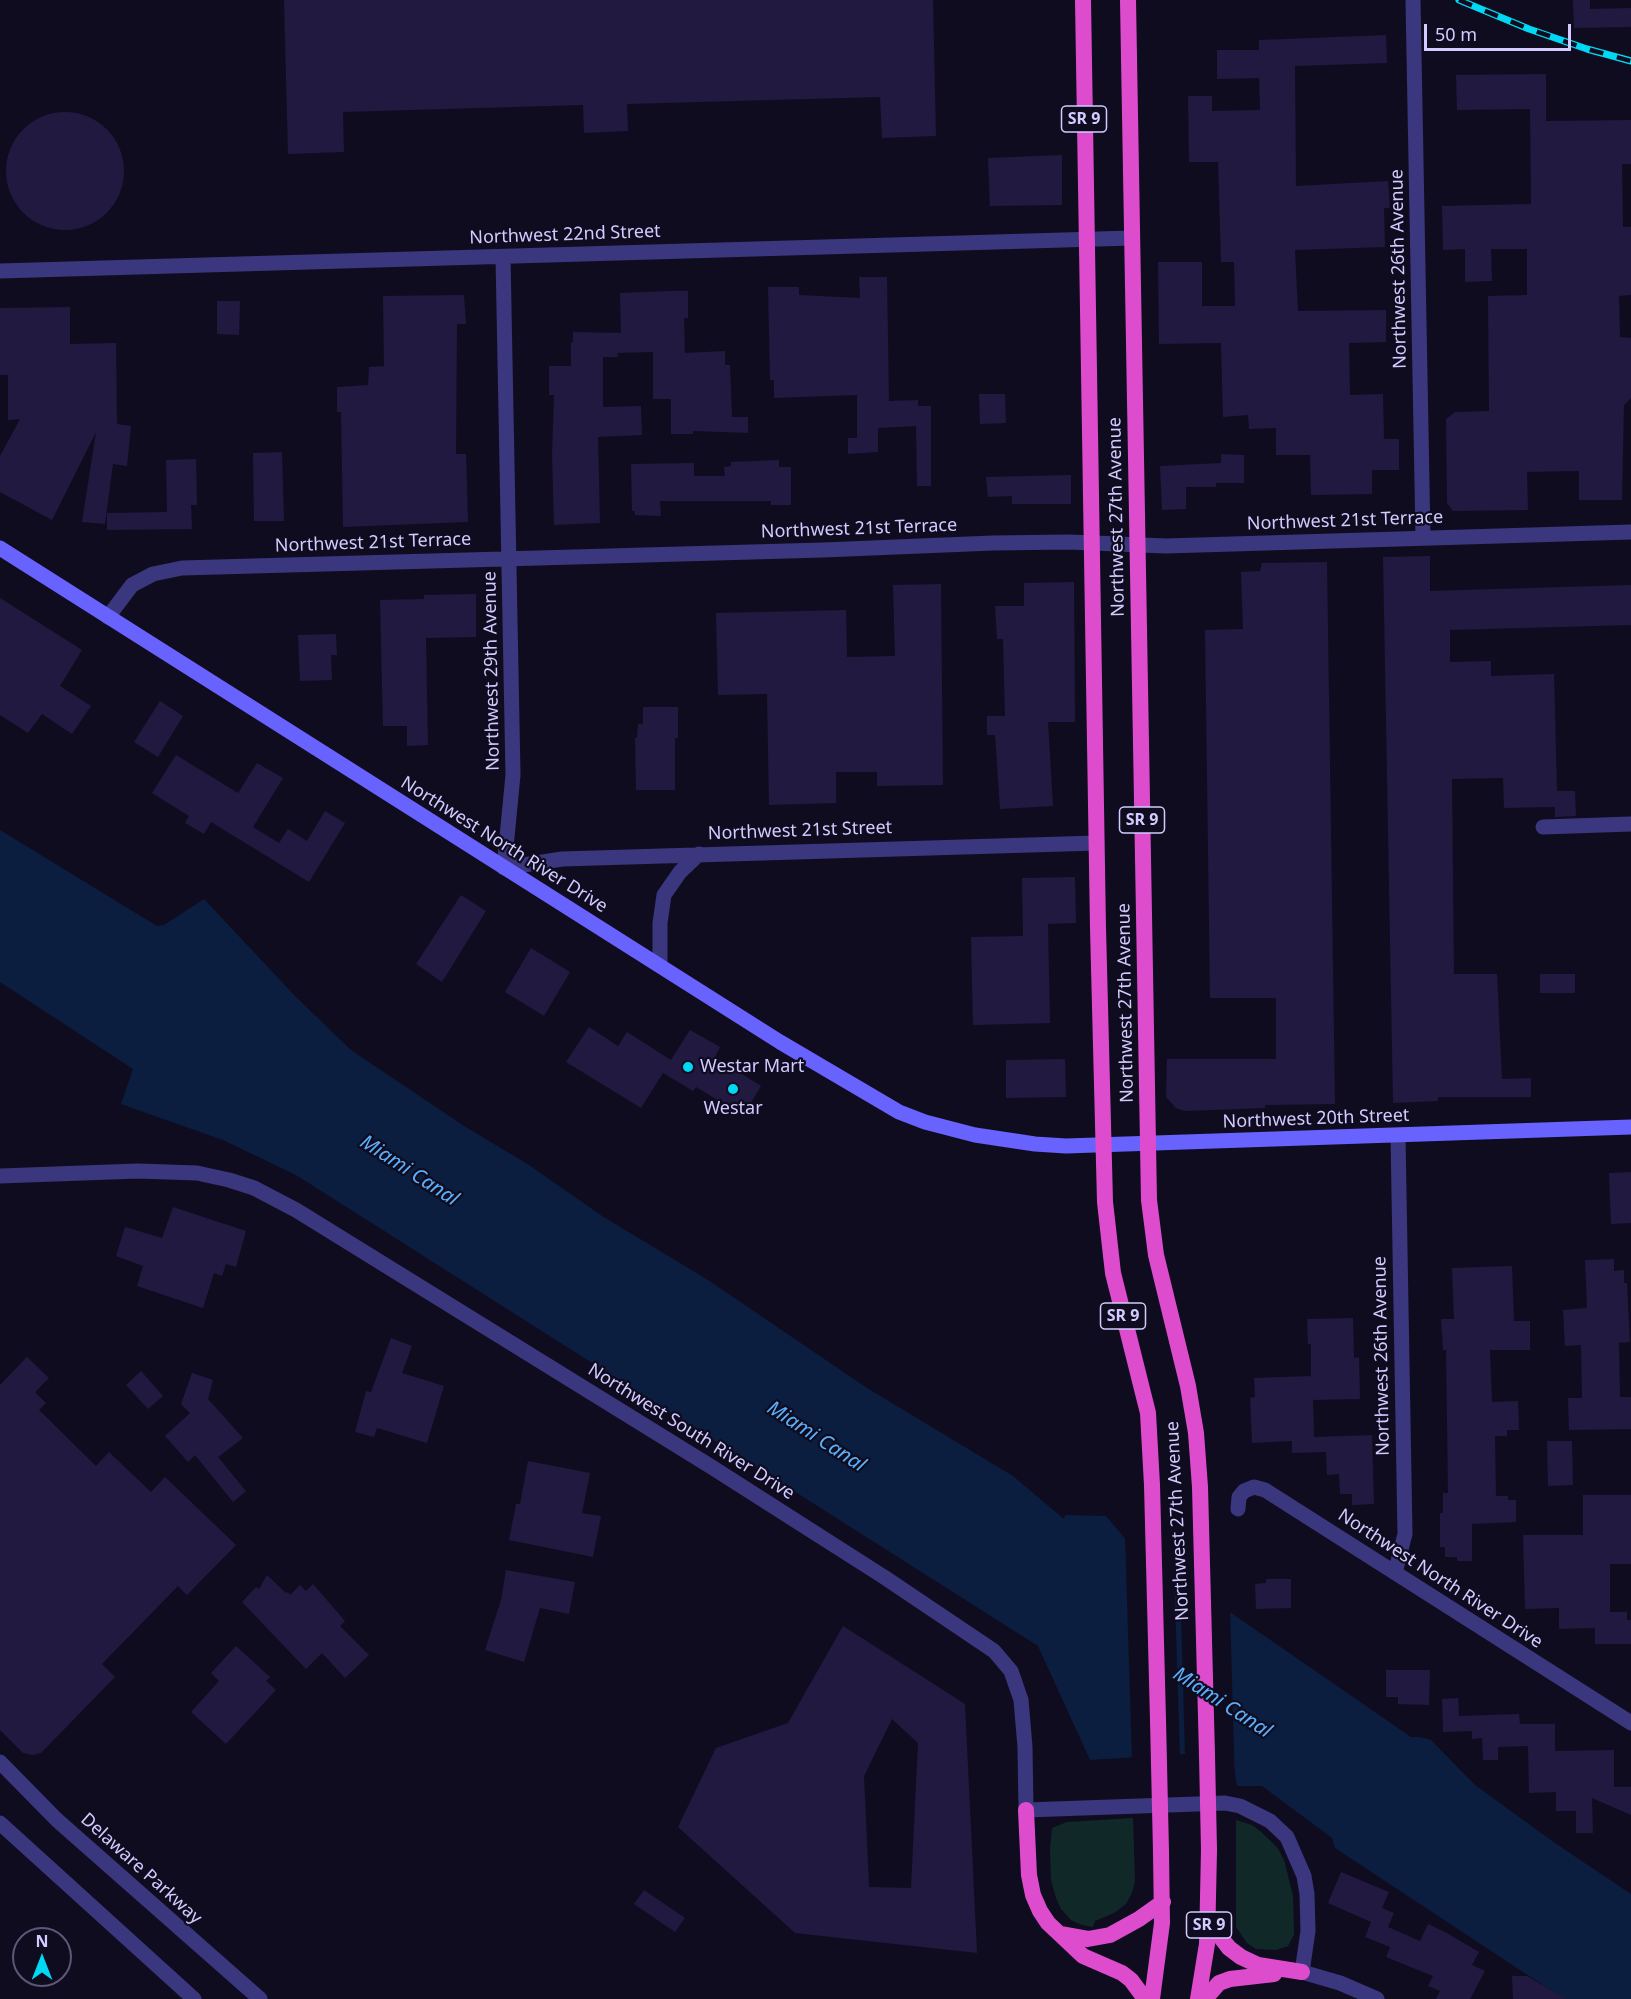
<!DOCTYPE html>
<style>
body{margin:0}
#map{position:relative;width:1631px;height:1999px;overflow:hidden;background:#100c1f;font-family:"Noto Sans",sans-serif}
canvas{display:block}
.north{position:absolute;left:12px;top:1927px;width:60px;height:60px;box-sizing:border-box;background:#100c1f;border:2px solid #5d5879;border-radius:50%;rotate:0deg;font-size:16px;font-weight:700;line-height:24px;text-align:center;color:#d1cbff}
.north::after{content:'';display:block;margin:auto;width:21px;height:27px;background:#01d9f4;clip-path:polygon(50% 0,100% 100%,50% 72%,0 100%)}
.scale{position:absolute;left:1424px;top:24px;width:147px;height:27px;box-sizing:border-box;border:3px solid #d1cbff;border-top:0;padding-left:8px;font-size:18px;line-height:21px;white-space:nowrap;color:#d1cbff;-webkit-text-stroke:4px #100c1f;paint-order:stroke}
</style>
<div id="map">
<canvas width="1631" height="1999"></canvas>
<div class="north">N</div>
<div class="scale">50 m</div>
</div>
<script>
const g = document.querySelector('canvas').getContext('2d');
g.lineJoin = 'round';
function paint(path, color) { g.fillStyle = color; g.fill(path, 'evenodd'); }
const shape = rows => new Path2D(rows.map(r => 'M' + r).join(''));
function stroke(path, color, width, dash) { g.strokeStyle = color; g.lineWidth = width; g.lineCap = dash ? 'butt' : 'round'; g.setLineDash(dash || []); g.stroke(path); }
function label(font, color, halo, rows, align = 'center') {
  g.font = font + ' "Noto Sans",sans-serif'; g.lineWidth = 4.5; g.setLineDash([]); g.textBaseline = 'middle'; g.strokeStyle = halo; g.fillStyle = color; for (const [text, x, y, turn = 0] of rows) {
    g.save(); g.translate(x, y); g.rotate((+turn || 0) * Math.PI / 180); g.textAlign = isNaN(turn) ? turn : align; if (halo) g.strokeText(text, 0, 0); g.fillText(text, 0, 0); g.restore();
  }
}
paint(shape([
 [1133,1818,1135,1881,1132,1893,1126,1904,1114,1913,1095,1921,1093,1927,1082,1925,1071,1920,1061,1909,1056,1898,1051,1880,1050,1849,1052,1828,1067,1822],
 [1236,1820,1252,1825,1260,1831,1277,1847,1284,1860,1293,1896,1294,1934,1288,1946,1276,1950,1256,1949,1247,1943,1236,1927]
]), '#102928');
paint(shape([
 [0,830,157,926,164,925,204,899,295,996,351,1050,464,1126,529,1165,602,1216,708,1280,867,1388,1013,1476,1064,1519,1065,1515,1106,1516,1127,1541,1411,1737,1419,1737,1431,1740,1475,1785,1555,1843,1631,1894,1631,1999,1564,1999,1335,1848,1332,1838,1262,1786,1237,1786,1231,1751,1090,1760,1038,1646,296,1175,223,1140,121,1104,133,1069,0,982]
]), '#0b1e3f');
paint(shape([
 [1125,1535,1174,1570,1180,1757,1132,1760],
 [1180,1574,1230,1608,1235,1788,1229,1754,1185,1757]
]), '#100c1f');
paint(shape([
 [284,0,933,0,936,136,882,138,880,97,627,104,628,131,584,133,583,105,343,112,344,152,288,154],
 [1573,0,1590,0,1590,9,1631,8,1631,27,1574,28],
 [1386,35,1387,63,1295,66,1296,186,1388,181,1390,208,1384,208,1385,247,1295,250,1298,311,1386,310,1386,342,1349,343,1350,395,1383,394,1384,439,1399,439,1399,470,1372,470,1372,494,1311,495,1310,455,1276,455,1276,428,1249,429,1248,415,1223,417,1221,343,1159,344,1158,262,1202,262,1202,306,1235,306,1234,262,1221,262,1218,162,1189,162,1188,96,1212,96,1212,111,1260,110,1259,78,1217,79,1217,50,1259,50,1259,40],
 [1546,74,1546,121,1631,120,1631,164,1622,164,1623,227,1631,227,1631,295,1619,296,1620,337,1631,338,1631,398,1624,405,1622,500,1579,500,1579,471,1527,472,1528,510,1453,511,1447,503,1446,419,1455,412,1489,411,1488,296,1527,295,1527,249,1491,249,1492,281,1465,282,1465,249,1443,250,1442,206,1531,204,1530,109,1457,110,1456,75],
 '6 171a59 59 0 1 1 118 0a59 59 0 1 1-118 0Z',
 [1062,155,1062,205,990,206,988,158],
 [859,277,887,277,889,401,918,400,918,406,931,406,931,486,917,486,916,426,878,428,878,452,848,454,848,438,857,438,857,395,774,398,774,380,770,380,768,287,799,287,799,295,860,298],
 [668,291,688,291,688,318,684,318,685,353,725,351,725,365,730,365,732,417,748,417,748,433,693,431,693,434,671,434,671,399,653,399,653,352,617,353,618,357,603,357,603,407,641,406,642,435,598,437,600,523,554,525,552,454,554,395,549,395,549,366,571,366,571,342,573,342,573,332,621,333,620,293],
 [464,295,466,324,457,324,456,454,466,454,468,522,343,527,341,412,337,412,337,387,368,385,369,367,384,366,383,296],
 [217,301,240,301,239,335,217,334],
 [70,307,70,344,116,343,117,424,131,426,127,466,113,464,105,524,82,522,96,432,52,520,0,492,0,456,20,419,8,420,8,375,0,375,0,308],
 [979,394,1005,394,1006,423,980,424],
 [282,452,284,521,254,521,253,453],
 [1221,454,1244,455,1244,483,1216,483,1216,487,1186,487,1186,509,1162,510,1160,466,1221,463],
 [196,459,197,505,191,505,192,529,107,530,107,513,167,512,166,460],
 [779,460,779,467,791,467,791,505,771,505,771,501,660,501,661,516,635,515,635,511,632,511,631,464,694,463,694,476,725,476,724,467,731,466,731,462],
 [1071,475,1071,504,1012,504,1012,496,988,497,986,477],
 [1430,556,1430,591,1631,585,1631,625,1450,630,1450,662,1491,661,1491,676,1554,674,1557,791,1575,791,1576,816,1555,817,1555,807,1504,808,1503,778,1452,779,1454,974,1497,974,1502,1079,1531,1078,1531,1097,1438,1097,1438,1101,1393,1103,1383,557],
 [1327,562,1335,1104,1265,1105,1265,1108,1185,1111,1176,1108,1166,1097,1167,1059,1276,1059,1276,998,1210,998,1205,630,1243,629,1241,572,1260,571,1262,563],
 [1074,582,1075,722,1048,722,1053,806,1000,809,995,735,987,735,987,716,1005,716,1003,639,997,639,995,606,1024,606,1024,583],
 [941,584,943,785,877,786,877,772,836,772,836,803,769,805,767,694,718,695,716,613,846,610,847,657,895,656,893,585],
 [476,594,476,637,426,638,428,745,407,746,407,726,383,726,380,600,424,599,424,595],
 [0,598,82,650,60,686,91,706,72,734,42,714,28,733,0,715],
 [336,634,337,655,331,655,332,680,300,681,298,635],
 [160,701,183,716,158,757,134,742],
 [643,707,678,707,678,738,675,738,675,790,636,790,635,738,637,738,638,724,643,724],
 [176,755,238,793,257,763,283,778,253,827,279,843,288,829,307,841,325,811,345,823,309,882,211,822,204,834,185,823,189,816,152,793],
 [1075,877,1076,923,1048,924,1050,1023,973,1025,971,937,1023,936,1022,878],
 [461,895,486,911,442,982,416,964],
 [531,948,570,972,544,1016,505,992],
 [1540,974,1575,974,1575,993,1540,993],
 [589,1027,618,1046,627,1032,671,1060,690,1030,720,1047,715,1057,761,1086,747,1109,736,1111,696,1087,693,1091,663,1073,641,1108,566,1062],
 [1065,1059,1066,1097,1006,1098,1006,1060],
 [1631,1172,1631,1223,1611,1224,1609,1173],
 [173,1207,246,1231,236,1267,226,1264,222,1276,214,1273,203,1308,137,1286,143,1266,116,1256,125,1227,162,1238],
 [1614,1259,1614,1271,1624,1270,1624,1283,1627,1283,1630,1342,1619,1343,1620,1397,1631,1397,1631,1429,1569,1430,1568,1398,1582,1398,1581,1345,1565,1346,1563,1310,1587,1308,1585,1260],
 [1512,1266,1514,1321,1530,1321,1530,1350,1490,1350,1492,1402,1518,1401,1519,1430,1507,1430,1507,1436,1495,1436,1496,1496,1508,1496,1508,1500,1516,1500,1516,1522,1472,1524,1472,1561,1457,1561,1457,1557,1445,1557,1445,1547,1440,1547,1440,1513,1443,1513,1443,1493,1448,1493,1446,1350,1443,1350,1441,1319,1454,1319,1452,1268],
 [1353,1318,1354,1358,1359,1357,1360,1399,1313,1400,1314,1437,1372,1435,1374,1504,1352,1505,1352,1494,1340,1494,1339,1474,1327,1475,1326,1452,1292,1453,1292,1441,1252,1443,1250,1398,1255,1397,1254,1378,1311,1376,1311,1344,1308,1344,1307,1319],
 [391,1338,412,1346,402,1373,444,1386,427,1443,377,1428,374,1437,355,1432,366,1391,371,1392],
 [27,1357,49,1378,35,1392,46,1403,39,1410,96,1466,109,1452,151,1492,165,1477,236,1545,187,1595,178,1586,102,1664,115,1677,41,1753,33,1755,23,1753,0,1730,0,1385],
 [141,1371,163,1396,148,1409,126,1385],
 [192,1373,213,1380,208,1399,243,1438,218,1457,246,1491,233,1502,195,1455,188,1462,165,1436,190,1413,181,1404],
 [1547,1441,1572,1441,1573,1485,1548,1486],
 [528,1461,590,1473,582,1513,601,1516,593,1557,509,1540,516,1504,520,1504],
 [1583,1495,1631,1495,1631,1564,1610,1564,1610,1612,1627,1612,1627,1620,1631,1620,1631,1644,1595,1644,1595,1628,1559,1629,1559,1608,1525,1609,1523,1535,1583,1535],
 [506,1570,575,1582,569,1614,540,1608,524,1662,485,1650,501,1600],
 [267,1575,286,1593,288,1592,290,1595,300,1585,306,1591,313,1584,345,1621,340,1626,369,1655,345,1678,322,1653,306,1669,242,1602,256,1587,259,1589],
 [1266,1579,1291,1579,1291,1608,1256,1609,1255,1584,1266,1583],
 [843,1626,965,1704,977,1953,795,1933,678,1827,716,1748,788,1723],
 [892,1719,918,1743,911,1888,869,1887,864,1776],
 [236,1646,270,1677,266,1681,276,1690,226,1744,191,1712,219,1681,211,1673],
 [1386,1670,1430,1670,1429,1705,1398,1704,1398,1697,1386,1697],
 [1458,1698,1459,1716,1519,1714,1520,1724,1555,1724,1555,1751,1614,1750,1614,1787,1631,1787,1631,1815,1592,1798,1593,1833,1576,1833,1576,1811,1556,1811,1556,1792,1529,1793,1528,1746,1498,1747,1498,1760,1483,1760,1482,1738,1472,1739,1472,1731,1443,1732,1442,1699],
 [1341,1872,1389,1892,1382,1908,1394,1913,1388,1927,1420,1941,1428,1924,1445,1932,1479,1952,1472,1965,1485,1971,1470,1999,1436,1999,1440,1991,1428,1986,1433,1976,1386,1957,1390,1947,1365,1937,1371,1922,1328,1903],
 [644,1890,685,1918,675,1932,634,1904],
 [1512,1976,1527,1976,1566,1999,1513,1999]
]), '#211940');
stroke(shape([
 [1413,0,1423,537],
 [503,257,513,775,504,868,562,859,1097,843],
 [0,271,1132,238],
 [108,617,132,585,153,574,182,568,823,550,993,543,1069,542,1166,546,1631,532],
 [1543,827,1631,824],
 [660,965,660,923,664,895,680,872,699,854],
 [1238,1509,1239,1497,1244,1491,1254,1487,1265,1490,1631,1723],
 [1395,1573,1405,1534,1398,1136],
 [1302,1972,1340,1983,1377,1999]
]), '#3b377e', 15);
stroke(shape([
 [0,1176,138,1171,197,1173,229,1180,254,1188,296,1210,710,1466,884,1577,994,1651,1011,1671,1021,1700,1025,1747,1026,1810,1225,1803,1240,1806,1270,1821,1287,1837,1304,1876,1307,1894,1308,1931,1302,1972],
 [0,1762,57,1820,260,1999],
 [0,1823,194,1999]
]), '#3b377e', 15);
stroke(shape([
 [0,548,780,1042,899,1112,925,1122,975,1135,1035,1144,1066,1146,1631,1127]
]), '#6862fe', 15);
stroke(shape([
 [1083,0,1098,928,1105,1202,1113,1273,1148,1413,1152,1485,1158,1720],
 [1128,0,1149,1200,1156,1255,1188,1386,1196,1433,1200,1487,1207,1755],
 [1026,1810,1029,1875,1033,1895,1040,1911,1048,1923,1083,1956,1122,1973,1131,1980,1145,1999],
 [1209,1922,1229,1948,1241,1957,1258,1965,1302,1972],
 [1060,1934,1088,1939,1110,1935,1139,1919,1163,1902],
 [1152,1999,1162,1923,1161,1852],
 [1198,1999,1207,1944,1209,1850],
 [1205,1999,1219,1983,1230,1979,1274,1974]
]), '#de4cce', 16);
const rail = shape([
 [1459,0,1529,29,1587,49,1631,61]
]);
stroke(rail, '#01d9f4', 7);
stroke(rail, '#100c1f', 4.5, [14]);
stroke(shape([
 [1158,1720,1161,1852],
 [1207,1755,1209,1850]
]), '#de4cce', 16);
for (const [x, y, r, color] of [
 [688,1067,6,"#01d9f4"],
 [733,1089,6,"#01d9f4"]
]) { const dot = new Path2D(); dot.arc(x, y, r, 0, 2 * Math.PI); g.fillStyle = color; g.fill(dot); stroke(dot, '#100c1f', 2); }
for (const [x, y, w] of [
 [1084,119,45],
 [1142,820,45],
 [1123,1316,45],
 [1209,1925,45]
]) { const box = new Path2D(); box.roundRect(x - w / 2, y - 13, w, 26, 4.5); g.fillStyle = '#100c1f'; g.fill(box); stroke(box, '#d1cbff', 1.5); }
label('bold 16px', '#d1cbff', null, [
 ["SR 9",1084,119],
 ["SR 9",1142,820],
 ["SR 9",1123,1316],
 ["SR 9",1209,1925]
]);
label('18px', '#d1cbff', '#100c1f', [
 ["Northwest 22nd Street",565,235,-2],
 ["Northwest 26th Avenue",1399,269,-91],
 ["Northwest 27th Avenue",1117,517,-91],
 ["Northwest 21st Terrace",1345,521,-2],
 ["Northwest 21st Terrace",859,529,-2],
 ["Northwest 21st Terrace",373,543,-2],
 ["Northwest 29th Avenue",492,671,-91],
 ["Northwest 21st Street",800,831,-2],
 ["Northwest North River Drive",504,845,32],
 ["Northwest 27th Avenue",1126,1003,-91],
 ["Northwest 20th Street",1316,1119,-2],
 ["Northwest 26th Avenue",1382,1356,-91],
 ["Northwest South River Drive",691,1432,32],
 ["Northwest 27th Avenue",1178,1521,-93],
 ["Northwest North River Drive",1440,1579,33],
 ["Delaware Parkway",141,1869,42]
]);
label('18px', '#d1cbff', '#100c1f', [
 ["Westar Mart",700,1067],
 ["Westar",733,1109,"center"]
], 'left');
label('italic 20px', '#59b0fe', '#100c1f', [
 ["Miami Canal",409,1171,33],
 ["Miami Canal",816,1437,33],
 ["Miami Canal",1222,1703,33]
]);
</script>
